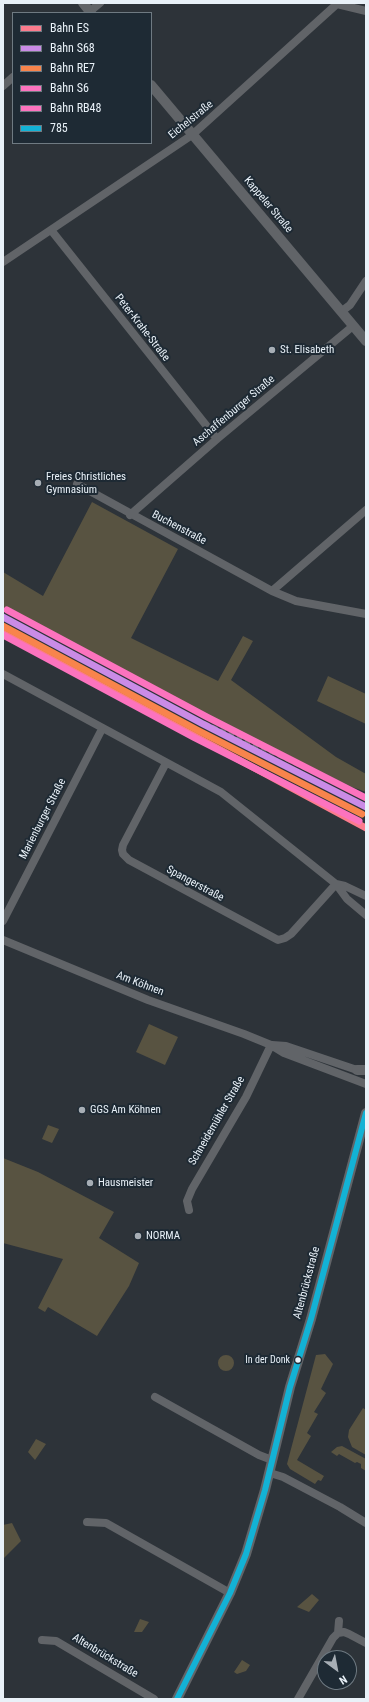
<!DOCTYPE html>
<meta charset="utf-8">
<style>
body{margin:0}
#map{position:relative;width:369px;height:1702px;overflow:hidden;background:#2d3339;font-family:"Roboto Condensed",sans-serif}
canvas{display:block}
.frame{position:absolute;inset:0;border:4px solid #e9f1f8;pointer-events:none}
.legend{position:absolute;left:12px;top:12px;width:140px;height:132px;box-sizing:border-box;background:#1e2a34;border:1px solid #6f7a82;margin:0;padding:5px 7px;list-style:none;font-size:12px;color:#e9f1f8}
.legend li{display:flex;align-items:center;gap:8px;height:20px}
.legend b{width:20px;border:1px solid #6f7a82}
.north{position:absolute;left:317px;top:1650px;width:40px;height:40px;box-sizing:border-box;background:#1e2a34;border:1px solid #6f7a82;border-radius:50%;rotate:148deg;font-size:11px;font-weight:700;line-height:16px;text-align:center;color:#e9f1f8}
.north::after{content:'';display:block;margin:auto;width:14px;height:18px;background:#a7aeb5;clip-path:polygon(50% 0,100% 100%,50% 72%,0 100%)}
</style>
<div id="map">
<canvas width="369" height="1702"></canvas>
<div class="frame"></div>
<ul class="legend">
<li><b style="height:5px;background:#fb7b8d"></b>Bahn ES</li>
<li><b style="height:5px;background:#ca8be6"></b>Bahn S68</li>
<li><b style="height:5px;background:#f8844c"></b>Bahn RE7</li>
<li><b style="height:5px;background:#fc73be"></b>Bahn S6</li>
<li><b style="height:5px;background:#fc73be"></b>Bahn RB48</li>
<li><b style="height:5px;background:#13b2d5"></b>785</li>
</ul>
<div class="north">N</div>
</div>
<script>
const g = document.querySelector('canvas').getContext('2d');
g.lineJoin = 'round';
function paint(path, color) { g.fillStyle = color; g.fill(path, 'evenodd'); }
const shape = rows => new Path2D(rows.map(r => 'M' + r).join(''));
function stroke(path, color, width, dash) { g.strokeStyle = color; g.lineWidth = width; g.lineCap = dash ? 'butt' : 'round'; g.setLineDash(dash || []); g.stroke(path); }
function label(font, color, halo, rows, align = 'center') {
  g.font = font + ' "Roboto Condensed",sans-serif'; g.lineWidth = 4; g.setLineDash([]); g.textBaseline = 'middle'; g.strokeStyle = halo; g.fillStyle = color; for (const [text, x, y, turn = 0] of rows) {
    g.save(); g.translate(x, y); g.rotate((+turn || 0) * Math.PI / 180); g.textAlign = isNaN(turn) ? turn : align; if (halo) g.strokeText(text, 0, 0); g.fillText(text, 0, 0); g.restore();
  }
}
paint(shape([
 [92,502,178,549,131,638,218,681,243,636,253,641,231,680,336,757,366,774,366,792,352,787,181,702,3,607,3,572,43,596],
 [328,676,366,694,366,724,317,701],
 [149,1024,178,1037,165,1065,136,1052],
 [48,1125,59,1129,52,1143,42,1139],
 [3,1158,38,1172,114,1212,99,1238,139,1263,129,1286,97,1336,48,1307,45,1312,38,1308,63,1259,3,1243],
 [325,1354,333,1364,321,1389,326,1393,314,1412,318,1414,307,1433,311,1436,297,1460,324,1476,321,1481,318,1480,315,1484,290,1469,287,1464,316,1355],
 '218 1363a8 8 0 1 1 16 0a8 8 0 1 1-16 0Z',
 [363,1408,366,1410,366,1455,352,1447,348,1437,349,1430],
 [36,1439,46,1444,35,1460,28,1452],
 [342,1446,366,1459,366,1471,361,1468,361,1464,357,1462,355,1463,339,1454,337,1456,331,1452,337,1447],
 [12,1523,21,1541,3,1559,3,1525],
 [312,1594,319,1600,309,1612,297,1607],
 [140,1619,149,1622,142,1632,134,1632],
 [242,1660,250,1665,246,1671,237,1674,234,1672]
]), '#585341');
stroke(shape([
 [337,4,366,11],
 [88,13,100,3],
 [3,86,13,77],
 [51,230,217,439],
 [3,262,192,135,338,3],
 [342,311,350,305,366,281],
 [77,484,272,591,296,601,366,614],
 [130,515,217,439,353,326],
 [272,591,366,510],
 [3,674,221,792,336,884,347,899,366,915],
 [166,763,123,845,122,850,123,854,129,860,278,940,285,938,291,934,336,884],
 [336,884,345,886,366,896],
 [3,921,102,729],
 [3,940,148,1000,244,1034,271,1045,284,1053,366,1084],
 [272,1045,286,1046,357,1070],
 [189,1210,187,1201,192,1189,246,1097,271,1045],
 [155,1397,259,1455,272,1460],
 [270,1473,283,1477,340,1507,366,1523],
 [87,1522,106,1523,230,1593],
 [338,1633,344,1632,349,1634,366,1643],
 [42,1640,56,1641,154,1699],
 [298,1699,333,1638,338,1633,339,1621]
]), '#616468', 8);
stroke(shape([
 [83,3,91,13],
 [151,85,366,341],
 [357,1070,366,1070],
 [177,1699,230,1593,246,1554,265,1490,290,1387,311,1319,366,1113]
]), '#616468', 10);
stroke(shape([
 [163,703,274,754,366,799]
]), '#646a6e', 2.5, [6, 3]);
stroke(shape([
 [177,1699,230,1593,246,1554,265,1490,290,1387,311,1319,366,1113]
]), '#13b2d5', 6);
stroke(shape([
 [3,633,366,828]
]), '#fb7b8d', 7);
stroke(shape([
 [3,617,203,724,366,807]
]), '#ca8be6', 7);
stroke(shape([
 [3,626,199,731,362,814]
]), '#f8844c', 7);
stroke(shape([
 [7,610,207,717,366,798]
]), '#fc73be', 7);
stroke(shape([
 [3,635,195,738,359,821]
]), '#fc73be', 7);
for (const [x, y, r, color] of [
 [272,350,4,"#a7aeb5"],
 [38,483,4,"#a7aeb5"],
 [82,1110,4,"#a7aeb5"],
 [90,1183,4,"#a7aeb5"],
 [138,1236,4,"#a7aeb5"],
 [298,1360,3.5,"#e9f1f8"]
]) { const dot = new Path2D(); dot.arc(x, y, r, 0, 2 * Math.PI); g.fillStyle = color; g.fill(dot); stroke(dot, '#1e2a34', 1.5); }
label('10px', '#e9f1f8', '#1e2a34', [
 ["In der Donk",290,1360]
], 'right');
label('11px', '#e9f1f8', '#1e2a34', [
 ["Eichelstraße",191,120,-39],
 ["Kappeler Straße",268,205,50],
 ["Peter-Krahe-Straße",142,328,52],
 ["Aschaffenburger Straße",234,411,-40],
 ["Buchenstraße",179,528,28],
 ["Marienburger Straße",43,819,-63],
 ["Spangerstraße",195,884,28],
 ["Am Köhnen",140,984,21],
 ["Schneidemühler Straße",217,1121,-60],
 ["Altenbrückstraße",307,1283,-75],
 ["Altenbrückstraße",105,1656,31]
]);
label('11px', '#e9f1f8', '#1e2a34', [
 ["St. Elisabeth",280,350],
 ["Freies Christliches",46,477],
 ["Gymnasium",46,490],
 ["GGS Am Köhnen",90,1110],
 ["Hausmeister",98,1183],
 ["NORMA",146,1236]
], 'left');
</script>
